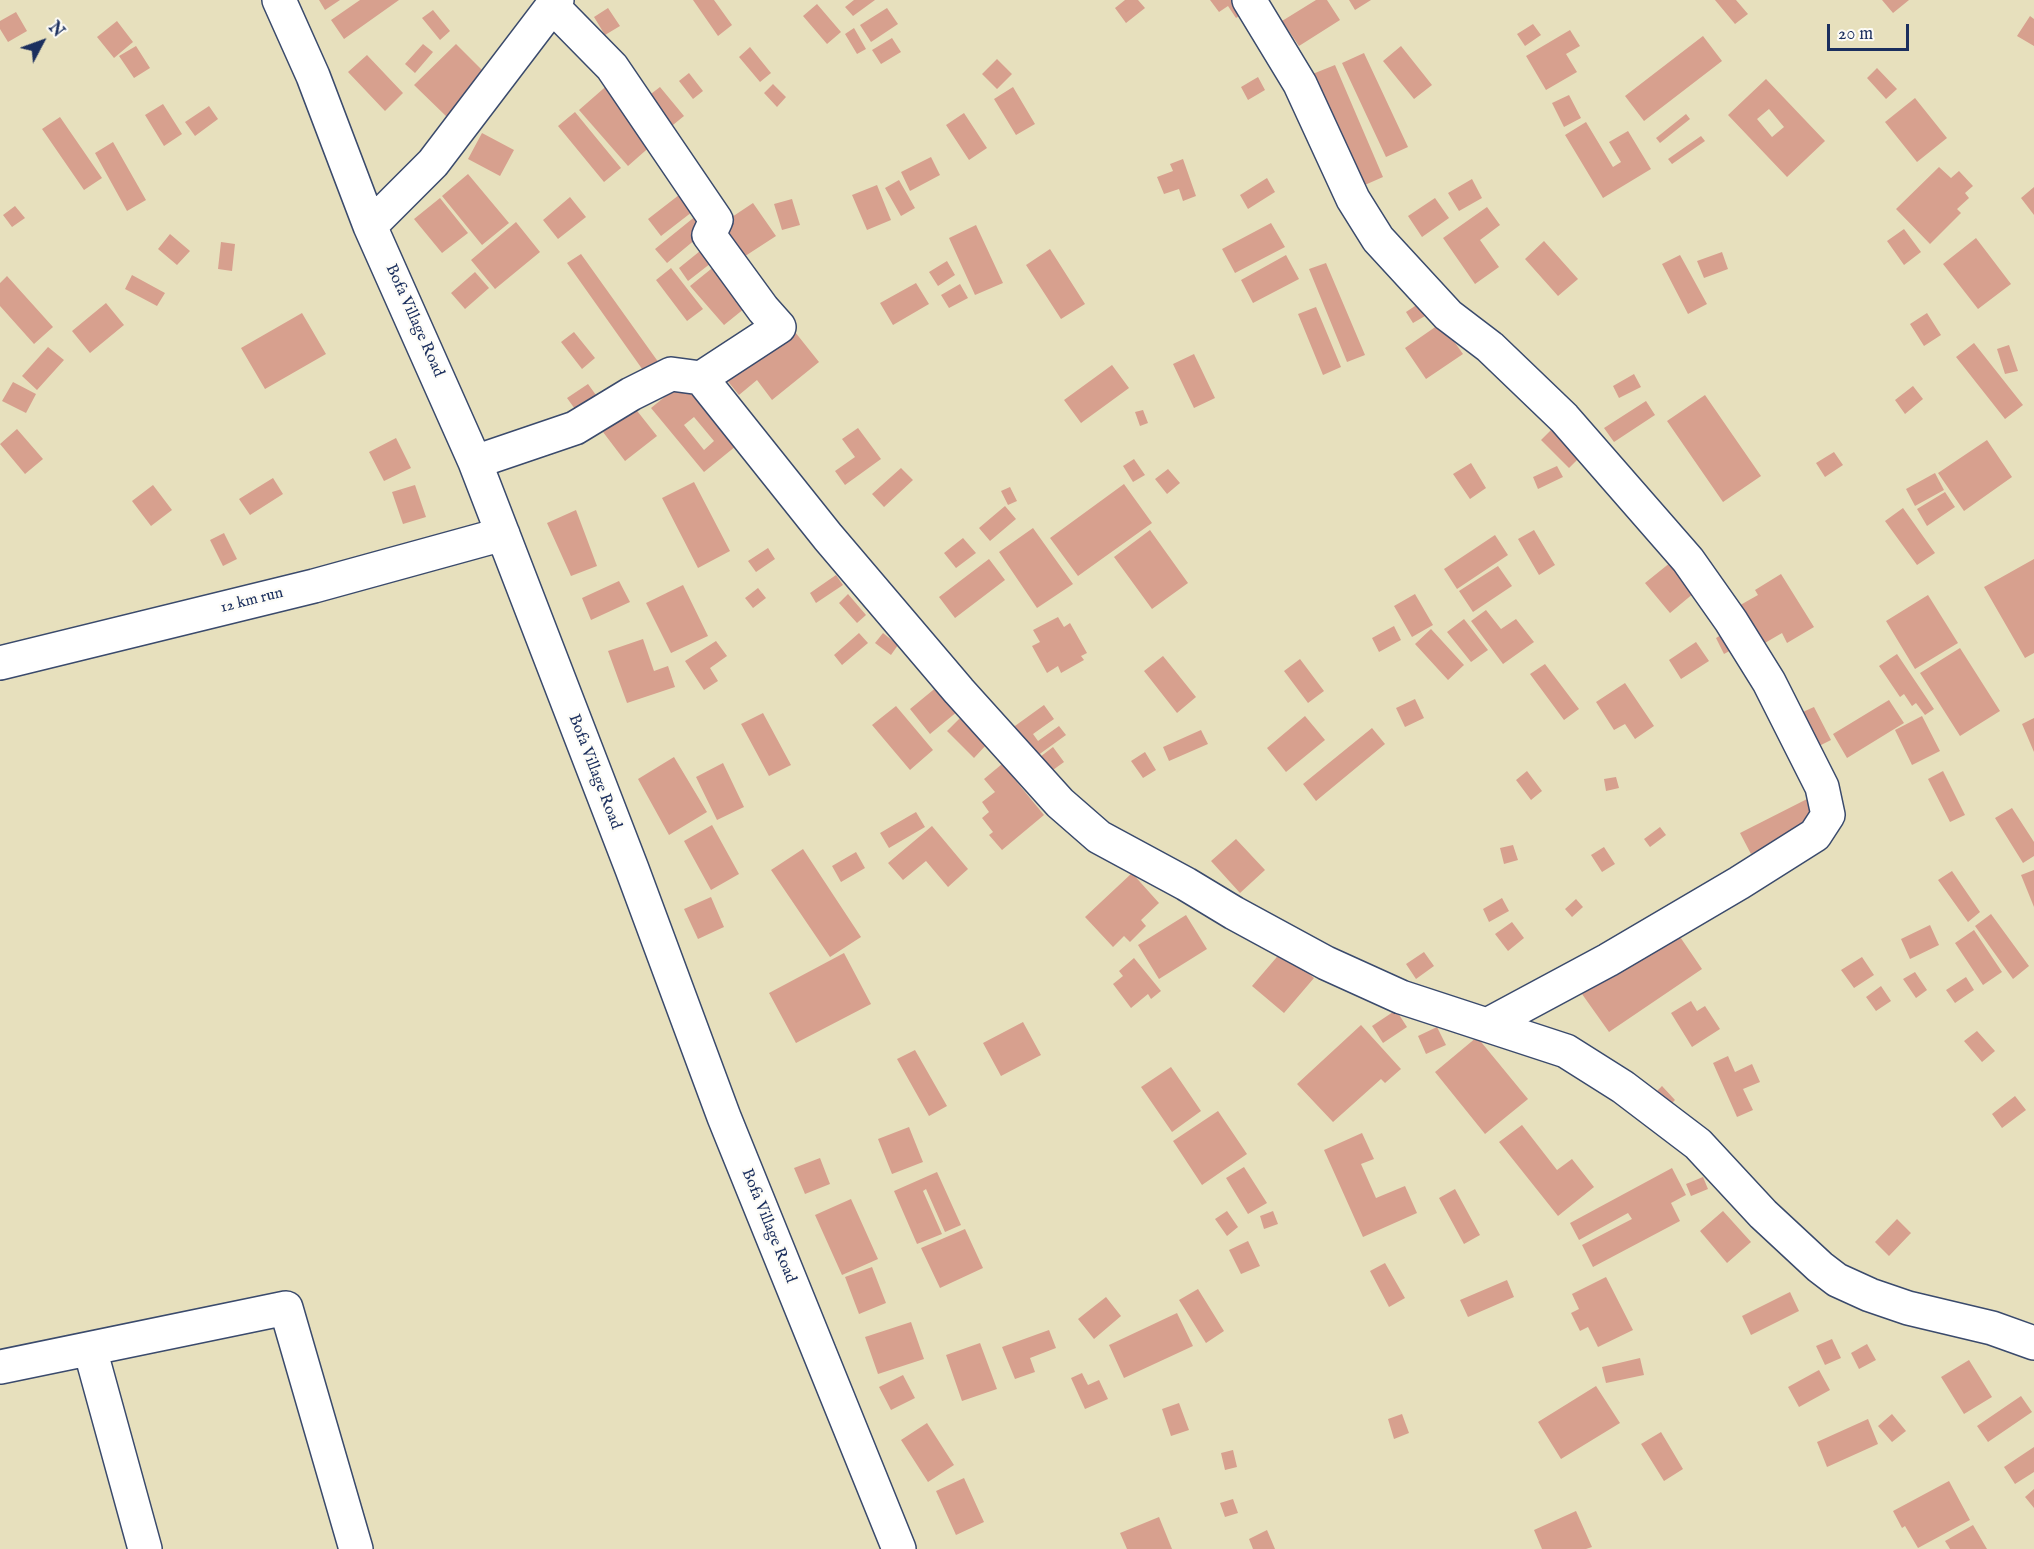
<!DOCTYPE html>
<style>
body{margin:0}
#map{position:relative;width:2034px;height:1549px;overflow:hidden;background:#e7e0bd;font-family:"IM FELL English",serif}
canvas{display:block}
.north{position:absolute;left:12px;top:12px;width:60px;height:60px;-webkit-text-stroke:4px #fdfcf7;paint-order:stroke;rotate:49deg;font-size:16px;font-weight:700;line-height:24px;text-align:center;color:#1b2f5e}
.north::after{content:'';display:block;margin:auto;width:21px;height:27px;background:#1b2f5e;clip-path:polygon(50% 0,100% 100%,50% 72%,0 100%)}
.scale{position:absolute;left:1827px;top:24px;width:82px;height:27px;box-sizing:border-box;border:3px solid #1b2f5e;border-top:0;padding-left:8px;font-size:18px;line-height:21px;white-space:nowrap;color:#1b2f5e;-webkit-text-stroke:4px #fdfcf7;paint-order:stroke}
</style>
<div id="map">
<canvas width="2034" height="1549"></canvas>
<div class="north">N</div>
<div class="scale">20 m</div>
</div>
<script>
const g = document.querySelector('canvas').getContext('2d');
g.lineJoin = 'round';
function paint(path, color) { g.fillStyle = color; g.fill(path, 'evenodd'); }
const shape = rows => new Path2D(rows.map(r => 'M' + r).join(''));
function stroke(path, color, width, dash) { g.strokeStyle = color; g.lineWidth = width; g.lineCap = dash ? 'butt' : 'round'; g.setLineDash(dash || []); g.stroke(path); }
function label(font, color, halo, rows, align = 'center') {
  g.font = font + ' "IM FELL English",serif'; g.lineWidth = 4.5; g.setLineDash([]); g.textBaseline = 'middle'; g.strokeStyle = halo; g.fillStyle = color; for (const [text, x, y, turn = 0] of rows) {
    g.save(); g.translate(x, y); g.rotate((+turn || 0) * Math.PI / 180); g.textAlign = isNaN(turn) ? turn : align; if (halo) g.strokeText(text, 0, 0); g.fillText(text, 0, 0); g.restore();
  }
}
paint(shape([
 [319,0,340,0,325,10],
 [360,0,399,0,344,39,331,20],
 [693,0,714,0,732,25,718,36],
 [854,0,875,0,853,16,845,7],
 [1125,0,1138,0,1145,8,1126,23,1115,8],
 [1210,0,1237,0,1245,12,1236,18,1228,6,1219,12],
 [1316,0,1327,0,1340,20,1299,46,1282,21],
 [1349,0,1371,0,1355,10],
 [1715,0,1736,0,1748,14,1735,24],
 [1882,0,1909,0,1893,13],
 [817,4,841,32,827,44,803,16],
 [608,8,620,26,605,35,594,17],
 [887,8,898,24,871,42,860,25],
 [433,10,450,31,440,40,422,18],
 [16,12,27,31,8,42,0,29,0,21],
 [2030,16,2034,19,2034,46,2017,36],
 [117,21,133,42,114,58,97,37],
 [1533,24,1541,35,1525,46,1517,34],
 [854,28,866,49,857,54,845,34],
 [1570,30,1580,46,1566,54,1577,72,1546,90,1526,56],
 [1703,36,1722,61,1644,121,1625,96],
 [892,38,901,52,881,64,872,50],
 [423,44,433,52,415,73,405,64],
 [456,44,489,77,448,118,414,85],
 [136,46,150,68,134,78,119,56],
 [1401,46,1432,85,1414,99,1383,61],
 [750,47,771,73,760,82,739,57],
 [1364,53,1408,147,1386,157,1342,63],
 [367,55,403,93,385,111,348,72],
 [997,59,1012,74,997,89,982,74],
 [1335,65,1383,177,1358,188,1310,75],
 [1877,68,1897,89,1886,99,1867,78],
 [689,73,703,91,693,99,679,81],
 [1258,77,1265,90,1248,100,1241,87],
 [1766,79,1825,141,1787,177,1728,115],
 [1769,109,1784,127,1772,137,1757,119],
 [611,82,653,144,628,166,579,110],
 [773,84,786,97,777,107,764,93],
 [660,87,684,116,668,129,643,100],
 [1013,87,1035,124,1016,135,994,99],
 [1569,95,1581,118,1564,127,1552,103],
 [1915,98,1947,138,1917,162,1885,122],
 [163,104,182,134,164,146,145,115],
 [209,106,218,119,195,136,185,122],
 [575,112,621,168,604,182,558,126],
 [964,113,987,148,969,160,946,125],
 [1686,114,1690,119,1660,143,1656,138],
 [60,117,102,178,84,190,42,129],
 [1586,122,1613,167,1621,162,1609,142,1628,131,1651,169,1603,198,1565,135],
 [482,133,514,150,500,176,468,159],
 [1701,136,1705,141,1672,164,1668,159],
 [113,142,146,200,127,211,95,153],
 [931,157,940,175,910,191,901,172],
 [1183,159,1196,196,1183,201,1179,189,1164,194,1157,177,1173,171,1170,164],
 [1939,167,1951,178,1959,171,1973,186,1965,193,1969,198,1957,209,1961,213,1930,244,1896,209],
 [468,174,509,223,482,245,442,196],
 [1267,178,1275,192,1248,209,1240,195],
 [1472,179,1482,198,1459,211,1448,193],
 [899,180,915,208,901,216,885,188],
 [877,185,891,220,867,230,852,195],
 [2034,187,2034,215,2021,198],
 [679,195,692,212,661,236,648,219],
 [570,197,586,217,558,239,543,220],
 [440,198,468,233,442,253,414,219],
 [1435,198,1449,218,1422,237,1408,216],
 [792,199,800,225,782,230,774,204],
 [753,203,776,236,736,262,714,229],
 [15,206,25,218,12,227,3,215],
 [1487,207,1500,225,1480,240,1499,267,1475,284,1443,238],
 [697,215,708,229,667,263,655,249],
 [516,222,540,252,495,289,471,260],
 [1271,223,1285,247,1235,273,1222,249],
 [976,225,1003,283,975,295,949,238],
 [1904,229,1921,252,1904,265,1887,241],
 [170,234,190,251,177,265,158,249],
 [1976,238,2011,284,1978,309,1943,264],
 [1544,241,1578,279,1558,296,1525,259],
 [221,242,235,244,232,271,218,269],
 [705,247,715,260,688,281,679,268],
 [1050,249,1085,304,1061,319,1026,265],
 [1722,252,1728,269,1704,278,1697,261],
 [581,254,659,363,645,373,567,263],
 [1286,255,1299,279,1253,303,1241,280],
 [1680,255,1707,304,1688,314,1662,264],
 [947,261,955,275,938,286,929,272],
 [1326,263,1365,355,1347,362,1309,269],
 [716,265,750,304,724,325,690,286],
 [671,268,703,309,687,321,656,280],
 [475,272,489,288,465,309,451,293],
 [132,275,165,293,157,306,125,289],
 [7,276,53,327,34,344,0,306,0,283],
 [916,283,929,304,893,325,880,303],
 [960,284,968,298,949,308,941,295],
 [106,303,124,325,90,353,72,331],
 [1418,304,1425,316,1413,323,1406,312],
 [1316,307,1341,367,1323,375,1298,314],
 [302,313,326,354,265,389,241,348],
 [1927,313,1941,335,1924,346,1910,324],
 [1441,323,1463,354,1426,379,1405,348],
 [791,327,819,362,772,400,757,380,739,395,726,379],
 [574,332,595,358,582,369,561,342],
 [1974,343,2023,405,2005,419,1956,357],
 [2009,345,2018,371,2005,374,1997,349],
 [48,347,64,360,37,390,22,376],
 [1194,354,1215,398,1194,408,1173,364],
 [1112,365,1129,388,1081,423,1064,400],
 [1634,374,1641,387,1619,398,1613,386],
 [13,382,36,394,26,413,2,401],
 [683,382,736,446,704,472,651,408],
 [694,417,714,441,704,450,684,425],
 [588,384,601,402,580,416,567,398],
 [1913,386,1923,399,1905,414,1895,400],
 [1705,395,1761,476,1723,502,1667,421],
 [1646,401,1655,415,1614,442,1604,428],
 [634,407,657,436,625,461,603,432],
 [1143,410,1148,423,1140,426,1135,412],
 [1554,427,1582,455,1569,468,1541,440],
 [858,428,881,459,845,485,835,471,855,457,842,439],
 [17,429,43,459,25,474,0,444],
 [396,438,411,468,384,481,369,452],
 [1987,440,2012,477,1964,511,1938,473],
 [1834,452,1843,465,1825,477,1816,463],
 [1134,459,1145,475,1133,482,1123,466],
 [1471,463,1486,488,1470,499,1453,474],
 [1557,466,1563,477,1538,489,1533,477],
 [901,468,913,480,884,507,872,494],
 [1168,469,1180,483,1167,494,1155,479],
 [1935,473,1944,490,1915,506,1906,489],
 [273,478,283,494,250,515,239,499],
 [694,482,730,551,698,568,662,498],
 [1124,484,1152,523,1078,576,1050,538],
 [153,485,172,510,151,526,132,501],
 [415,485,426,517,403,524,392,492],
 [1010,487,1017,501,1008,505,1001,491],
 [1945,492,1955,507,1927,526,1917,509],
 [1005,506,1016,519,990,541,979,528],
 [1903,508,1935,553,1917,565,1885,521],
 [576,510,597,566,571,576,547,523],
 [1033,528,1073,584,1037,608,999,552],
 [1150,530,1188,583,1152,609,1114,557],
 [1534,530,1555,565,1539,575,1518,539],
 [224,533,237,559,223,566,210,540],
 [1495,535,1508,555,1457,589,1444,569],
 [963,538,976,553,956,568,944,553],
 [768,548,775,559,756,572,748,561],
 [1676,558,1700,588,1670,613,1645,583],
 [989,559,1005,580,955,618,939,597],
 [2034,559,2034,653,2025,658,1984,587],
 [1498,566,1512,586,1473,612,1459,591],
 [1781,574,1814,627,1787,643,1782,633,1758,647,1735,608,1758,595,1755,590],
 [836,575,843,585,816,603,810,593],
 [619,581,630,602,591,620,582,598],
 [683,585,708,636,671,653,646,603],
 [758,588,766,598,753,608,745,598],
 [848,594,866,615,857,623,839,603],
 [1415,594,1433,625,1412,637,1394,606],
 [1928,595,1958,643,1915,669,1886,621],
 [1486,610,1501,629,1516,619,1534,642,1503,664,1471,621],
 [1058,617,1064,627,1070,623,1087,653,1081,656,1084,660,1061,673,1058,666,1047,673,1032,646,1040,642,1033,630],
 [1464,619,1488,650,1471,662,1447,632],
 [1394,626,1401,640,1379,652,1372,638],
 [1431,629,1464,665,1448,680,1415,644],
 [859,633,868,643,842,665,834,655],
 [883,633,898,645,891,655,875,643],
 [1725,633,1733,649,1724,654,1716,638],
 [643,639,654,671,668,666,675,687,627,703,608,651],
 [716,641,727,656,710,668,718,681,704,690,685,661],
 [1696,642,1709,661,1681,679,1669,660],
 [1960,648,2000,711,1960,736,1920,673],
 [1897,654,1934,709,1925,715,1916,703,1912,706,1904,694,1900,697,1879,666],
 [1163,656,1196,697,1177,713,1144,671],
 [1300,659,1324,691,1308,703,1284,671],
 [1545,664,1579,709,1564,720,1530,674],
 [1625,683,1654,726,1635,739,1625,724,1614,730,1596,702],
 [938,686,958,711,930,734,910,709],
 [1415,699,1424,718,1405,727,1396,708],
 [1889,700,1904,723,1847,758,1833,734],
 [1044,705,1054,719,1033,734,1038,741,1059,726,1066,735,1030,761,1008,731],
 [896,706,933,750,910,770,872,725],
 [1814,707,1831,740,1813,749,1796,715],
 [763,713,791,765,769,776,741,724],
 [962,716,988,743,974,758,947,731],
 [1305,716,1325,740,1286,772,1267,748],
 [1922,716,1940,751,1912,765,1895,730],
 [2034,718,2034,752,2022,724],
 [1372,728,1385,744,1316,801,1303,784],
 [1201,730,1208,744,1169,761,1163,747],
 [1053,747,1064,762,1046,775,1036,760],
 [1145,752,1156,770,1143,778,1131,761],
 [674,757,707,812,669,835,638,779],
 [723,763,744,807,717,820,696,777],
 [1002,764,1044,815,1002,850,989,835,993,832,982,818,989,812,982,802,995,792,984,779],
 [1527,771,1542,791,1531,800,1516,780],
 [1943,771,1965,815,1950,822,1928,779],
 [1616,777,1619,788,1606,791,1604,779],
 [1811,797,1822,818,1751,854,1740,833],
 [2012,808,2034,842,2034,856,2023,863,1995,818],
 [916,812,925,827,889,848,880,833],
 [712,825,739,874,711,890,684,841],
 [932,826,968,869,948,887,926,861,903,880,888,863],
 [1660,827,1666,835,1650,847,1644,839],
 [1236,839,1265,870,1240,893,1211,861],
 [1513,845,1518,860,1504,864,1500,848],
 [1604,847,1615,864,1602,872,1591,855],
 [803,849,861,937,830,957,771,870],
 [856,852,865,868,841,882,832,866],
 [2034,870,2034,907,2021,875],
 [1952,871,1980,912,1968,922,1938,880],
 [1132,873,1159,903,1141,920,1146,926,1130,942,1124,936,1113,947,1085,917],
 [711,897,724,927,698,939,684,909],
 [1502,898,1509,911,1489,922,1483,909],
 [1576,899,1583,907,1572,917,1565,909],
 [1991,914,2029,966,2013,979,1975,926],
 [1186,915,1207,949,1159,979,1138,945],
 [1512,922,1524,938,1508,951,1495,934],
 [1930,925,1939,945,1910,959,1901,939],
 [1974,930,2002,972,1983,985,1955,943],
 [1676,931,1702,969,1609,1032,1582,994],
 [1282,951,1314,978,1284,1013,1252,986],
 [1424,952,1434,966,1416,979,1406,964],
 [844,953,871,1004,796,1043,769,993],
 [1862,957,1874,975,1854,988,1841,970],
 [1134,958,1161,991,1151,999,1148,994,1131,1008,1113,984,1123,976,1119,971],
 [1915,972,1927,990,1916,998,1903,979],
 [1966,977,1974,990,1955,1003,1946,990],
 [1881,986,1891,1001,1876,1011,1866,997],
 [1691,1001,1697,1011,1705,1006,1720,1029,1692,1047,1671,1013],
 [1396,1010,1407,1027,1383,1043,1372,1026],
 [1023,1022,1041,1055,1001,1076,983,1043],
 [1361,1025,1401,1069,1385,1083,1381,1079,1333,1122,1297,1084],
 [1437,1027,1446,1045,1426,1054,1418,1036],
 [1977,1031,1995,1051,1982,1062,1964,1041],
 [1477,1037,1528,1099,1485,1134,1435,1072],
 [915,1050,947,1106,929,1116,897,1059],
 [1728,1056,1735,1072,1752,1064,1760,1082,1743,1089,1753,1110,1737,1117,1713,1063],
 [1171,1067,1201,1111,1172,1132,1141,1087],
 [1662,1086,1675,1100,1665,1110,1652,1096],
 [2015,1096,2026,1110,2002,1128,1992,1114],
 [1218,1111,1247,1154,1202,1185,1173,1141],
 [1522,1125,1557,1170,1572,1159,1594,1187,1558,1216,1499,1142],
 [909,1127,923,1162,892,1174,878,1139],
 [1362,1133,1374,1159,1361,1164,1376,1198,1405,1186,1417,1213,1363,1237,1324,1150],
 [820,1158,830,1184,805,1194,794,1168],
 [1244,1167,1267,1203,1248,1214,1226,1178],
 [1672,1168,1686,1195,1671,1203,1680,1221,1593,1267,1582,1245,1632,1219,1628,1213,1579,1240,1570,1223],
 [937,1172,961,1225,945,1232,926,1189,923,1191,942,1234,917,1244,894,1191],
 [1703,1177,1708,1189,1691,1196,1686,1184],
 [1455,1189,1480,1235,1464,1244,1439,1198],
 [851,1199,878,1259,842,1275,815,1215],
 [1227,1211,1238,1227,1227,1236,1215,1219],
 [1273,1211,1278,1224,1264,1229,1260,1216],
 [1723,1211,1751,1242,1727,1263,1700,1231],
 [1897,1219,1911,1233,1889,1256,1875,1242],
 [965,1229,983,1268,940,1288,921,1248],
 [1248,1241,1260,1266,1241,1274,1229,1250],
 [1385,1263,1405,1298,1389,1307,1370,1271],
 [872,1267,886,1303,859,1314,845,1277],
 [1606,1277,1633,1330,1598,1347,1588,1327,1580,1331,1571,1313,1579,1309,1572,1294],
 [1507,1280,1514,1297,1468,1317,1460,1300],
 [1198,1289,1224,1331,1206,1343,1179,1300],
 [1790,1292,1799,1311,1751,1335,1742,1316],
 [1106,1297,1121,1316,1094,1339,1078,1319],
 [1177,1313,1193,1346,1124,1378,1109,1345],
 [911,1322,924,1359,878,1374,865,1337],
 [1049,1330,1056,1348,1030,1358,1035,1372,1015,1379,1002,1347],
 [1832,1339,1841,1358,1825,1365,1816,1346],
 [980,1343,997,1389,962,1401,946,1355],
 [1867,1344,1876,1360,1859,1369,1851,1353],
 [1640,1358,1644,1375,1606,1383,1602,1367],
 [1969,1360,1992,1397,1964,1414,1941,1377],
 [1819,1370,1830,1390,1799,1407,1788,1387],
 [1082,1373,1088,1385,1099,1380,1108,1399,1085,1409,1071,1378],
 [903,1375,915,1398,891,1410,879,1387],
 [1596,1386,1620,1423,1561,1459,1538,1422],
 [2021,1396,2032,1412,1988,1442,1977,1426],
 [1179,1403,1189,1430,1171,1436,1162,1409],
 [1402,1414,1409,1433,1394,1439,1388,1419],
 [1892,1414,1906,1431,1892,1442,1878,1426],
 [1868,1419,1878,1444,1827,1467,1817,1442],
 [927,1423,954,1465,928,1482,901,1440],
 [1661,1432,1683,1469,1664,1481,1641,1444],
 [2034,1447,2034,1472,2015,1484,2004,1467],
 [1233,1450,1237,1467,1225,1470,1221,1453],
 [964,1478,984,1522,956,1535,936,1491],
 [1949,1481,1970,1520,1918,1548,1905,1526,1902,1528,1893,1511],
 [2034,1489,2034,1508,2025,1497],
 [1233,1499,1238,1513,1225,1517,1220,1503],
 [1576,1511,1592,1547,1586,1549,1542,1549,1534,1530],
 [1159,1517,1172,1549,1127,1549,1120,1533],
 [1973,1525,1987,1549,1950,1549,1945,1541],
 [1267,1530,1275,1549,1253,1549,1249,1539]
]), '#d7a08e');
const minor = shape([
 [279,0,313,76,370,226,475,462,632,869,724,1117,899,1549],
 [1249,0,1300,84,1353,199,1378,239,1448,315,1490,347,1564,418,1688,560,1731,621,1769,682,1822,787,1828,815,1815,835,1739,883,1608,960,1487,1025],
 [370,226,433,163,557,0],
 [701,378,828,537,959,691,1060,803,1099,837,1186,884,1234,913,1326,963,1401,997,1566,1051,1623,1087,1698,1144,1763,1214,1820,1267,1837,1280,1870,1295,1908,1308,1992,1328,2034,1343],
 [475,462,575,428,631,394,671,374,701,378,779,327,763,309,709,235,716,220,612,67,553,7],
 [0,663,314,586,503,534],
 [90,1349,145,1549],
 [0,1367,286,1308,356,1549]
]);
stroke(minor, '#3a4a6c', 36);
stroke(minor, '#fff', 33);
label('16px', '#1b2f5e', '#fdfcf7', [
 ["Bofa Village Road",414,321,66],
 ["12 km run",252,601,-14],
 ["Bofa Village Road",594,772,69],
 ["Bofa Village Road",768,1226,68]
]);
</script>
